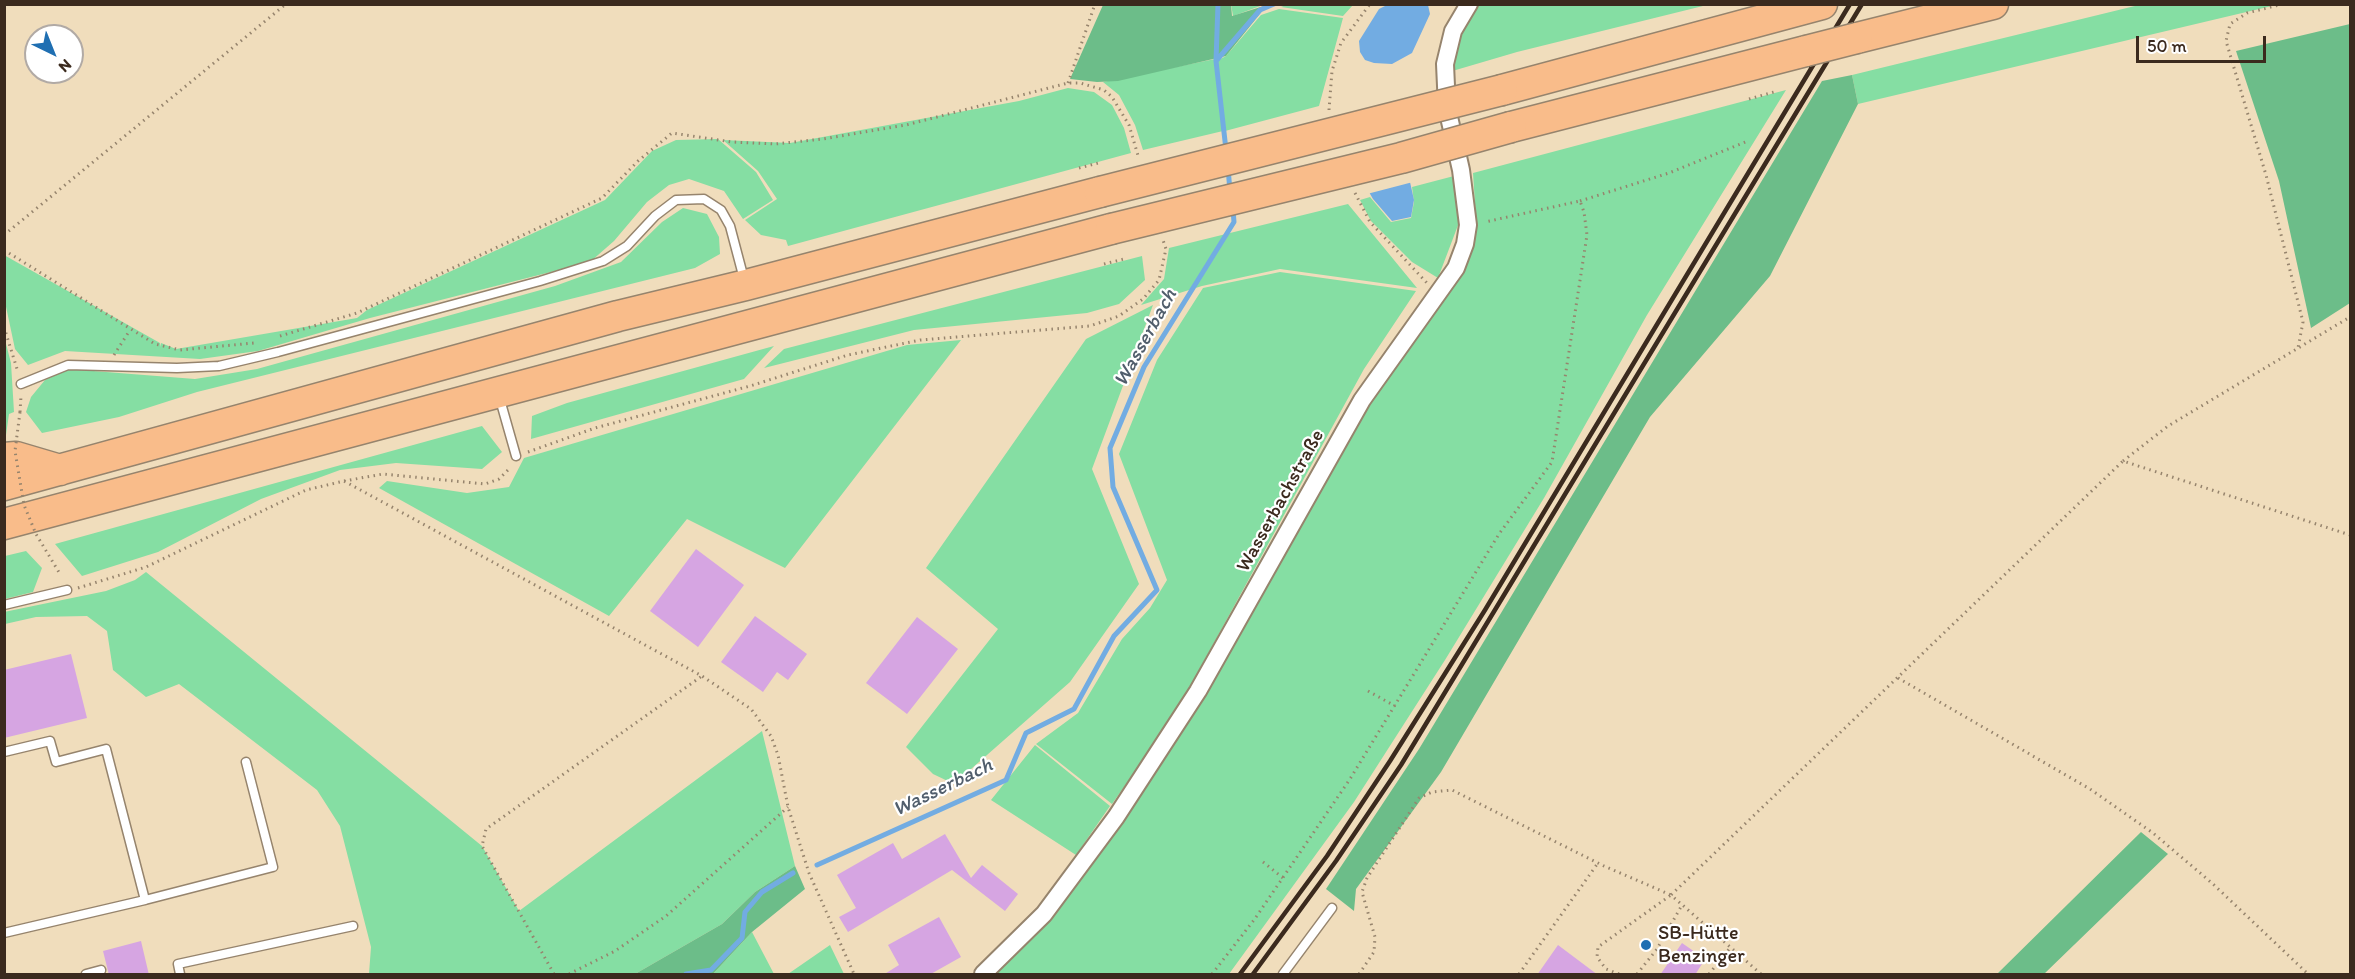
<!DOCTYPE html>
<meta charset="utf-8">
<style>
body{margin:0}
#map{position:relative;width:2355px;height:979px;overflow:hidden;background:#f0ddbc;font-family:Itim,sans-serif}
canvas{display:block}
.frame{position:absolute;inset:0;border:6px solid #3b2a1e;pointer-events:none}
.north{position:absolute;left:24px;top:24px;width:60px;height:60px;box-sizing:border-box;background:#fff;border:2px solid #b1aaa5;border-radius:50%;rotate:137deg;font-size:16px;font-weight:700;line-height:24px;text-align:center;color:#3b2a1e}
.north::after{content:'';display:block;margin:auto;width:21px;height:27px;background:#1f6fb2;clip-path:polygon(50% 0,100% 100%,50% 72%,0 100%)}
.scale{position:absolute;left:2136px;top:36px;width:130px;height:27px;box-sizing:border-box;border:3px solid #3b2a1e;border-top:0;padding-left:8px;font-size:18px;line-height:21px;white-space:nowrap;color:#3b2a1e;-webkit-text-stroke:4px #fff;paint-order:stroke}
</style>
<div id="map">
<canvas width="2355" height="979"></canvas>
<div class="frame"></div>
<div class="north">N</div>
<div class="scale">50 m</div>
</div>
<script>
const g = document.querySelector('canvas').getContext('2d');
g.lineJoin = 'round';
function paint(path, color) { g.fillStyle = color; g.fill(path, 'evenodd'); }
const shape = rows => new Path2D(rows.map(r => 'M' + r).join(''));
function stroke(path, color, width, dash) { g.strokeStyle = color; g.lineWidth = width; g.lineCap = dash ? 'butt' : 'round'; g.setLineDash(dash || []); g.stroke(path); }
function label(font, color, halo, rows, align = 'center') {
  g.font = font + ' Itim,sans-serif'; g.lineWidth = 4.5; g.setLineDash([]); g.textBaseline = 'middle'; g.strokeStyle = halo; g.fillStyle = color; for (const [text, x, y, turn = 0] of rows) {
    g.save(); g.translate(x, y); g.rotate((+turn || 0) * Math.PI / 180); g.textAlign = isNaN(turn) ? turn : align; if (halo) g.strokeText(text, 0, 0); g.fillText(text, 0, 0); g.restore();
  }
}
paint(shape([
 [1231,4,1263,5,1233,16],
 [1289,4,1353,4,1353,5,1343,16,1281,7],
 [1476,5,1707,5,1517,52,1449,72,1454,38],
 [2139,5,2276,5,1858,104,1852,75],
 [1279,9,1343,18,1319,106,1225,131,1217,61,1226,56,1261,15],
 [1215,59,1223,131,1143,150,1135,125,1119,95,1103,82],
 [1068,88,1094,92,1112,105,1124,128,1131,153,788,246,786,240,761,235,745,220,777,199,758,171,723,140,790,143,1019,101],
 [1786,90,1647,315,1544,498,1445,660,1354,802,1229,974,992,974,1096,856,1148,783,1200,699,1352,427,1393,363,1445,299,1471,247,1476,220,1473,173],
 [718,139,756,172,773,200,743,219,724,191,689,179,669,185,647,202,614,241,590,262,370,318,258,351,200,359,65,351,28,365,15,349,5,302,4,255,160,343,161,347,161,343,176,349,357,318,367,310,605,200,652,151,676,140],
 [1454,176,1460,220,1438,278,1412,262,1371,221,1360,200,1370,197,1391,222,1411,218,1414,202,1412,187],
 [1348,204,1417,288,1280,269,1202,286,1141,305,1164,279,1169,248],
 [683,208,707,214,719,237,720,254,695,268,197,392,119,417,42,433,26,412,31,397,45,380,68,369,195,379,257,369,555,286,621,262,662,222],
 [1142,256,1145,280,1119,304,1087,313,914,330,764,368,784,349],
 [1280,272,1416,291,1364,369,1175,714,1112,804,1036,744,1078,713,1122,639,1150,608,1167,580,1119,454,1157,360,1203,288],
 [1153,305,1092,469,1139,584,1070,682,954,784,933,774,906,747,998,629,926,568,1086,339],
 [5,340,11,363,14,412,9,414,5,442],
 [961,340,785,568,687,519,609,616,379,488,387,481,467,493,509,487,524,458,907,345],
 [774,346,744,379,531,439,532,416,567,403],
 [482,426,502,452,482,469,396,463,340,470,261,499,158,552,82,576,55,544],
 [26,551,42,568,33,592,5,599,5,556],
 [146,572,482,846,519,911,762,731,795,866,755,892,722,924,635,974,369,974,371,947,340,826,317,790,179,684,146,697,113,670,107,631,87,616,36,617,5,624,4,612,106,591,135,580],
 [1035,745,1110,806,1076,855,991,800],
 [752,932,774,974,713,974],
 [830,945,844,974,788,974]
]), '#85dea3');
paint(shape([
 [1103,5,1231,5,1232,16,1267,5,1226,56,1118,81,1097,82,1070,79],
 [2350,24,2350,303,2311,328,2279,181,2236,51],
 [1852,75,1858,104,1770,276,1650,417,1441,772,1356,889,1354,911,1326,889,1419,749,1822,81],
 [2141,832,2168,854,2044,974,1997,974],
 [795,866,805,889,752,932,713,974,635,974,722,924,755,892]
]), '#6cbd89');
paint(shape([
 [1387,5,1428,5,1430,14,1412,53,1392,64,1374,63,1365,60,1360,52,1359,41,1379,9],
 [1361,178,1410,182,1414,200,1411,217,1392,221,1373,199]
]), '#72ace2');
paint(shape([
 [1388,143,1404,159,1413,182,1367,194,1358,180,1355,162,1363,146]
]), '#f0ddbc');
stroke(shape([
 [1218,4,1216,61,1226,150],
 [1216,61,1260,10,1274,4],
 [1228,168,1230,191],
 [817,865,1006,780,1026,733,1074,709,1114,636,1157,590,1113,487,1110,448,1144,367,1234,222,1233,210],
 [686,974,711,970,742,938,745,912,762,892,793,873]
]), '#72ace2', 5);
paint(shape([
 [696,549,744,585,698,647,650,611],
 [755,616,807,654,788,680,777,672,763,692,721,662],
 [917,617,958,649,907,714,866,683],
 [71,654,87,718,4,738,4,670],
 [945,834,971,878,982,865,1018,894,1005,911,952,870,848,932,839,917,856,908,837,875,893,843,902,859],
 [939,917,961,957,929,975,883,975,899,965,888,945],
 [141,941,149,975,109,975,103,951],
 [1682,943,1705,959,1695,975,1660,975],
 [1558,945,1598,975,1537,975]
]), '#d6a5e2');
const lane = shape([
 [21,384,68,365,177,368,219,366,278,352,540,281,603,261,627,246,655,216,676,200,704,199,721,210,730,226,744,279],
 [499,396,516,456],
 [4,605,67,590],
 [4,752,50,741,56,762,106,749,145,900,273,867,246,762],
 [4,933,145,900],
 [86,974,101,970],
 [180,974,178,964,353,926],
 [1283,974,1332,908]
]);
const street = shape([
 [983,974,1044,914,1116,817,1198,691,1362,400,1456,268,1465,244,1468,225,1461,170,1447,108,1445,64,1453,31,1469,4]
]);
const highway = shape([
 [1857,38,1993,4],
 [1502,90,1822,4],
 [1511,127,1806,51],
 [4,458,16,457,60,470],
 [4,485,618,316,746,285,1100,192],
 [4,524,1111,229]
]);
stroke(lane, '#96846d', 11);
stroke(street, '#96846d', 20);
stroke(highway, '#96846d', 33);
stroke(shape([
 [2283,4,2247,13,2230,24,2226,41,2266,175,2303,322,2298,348],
 [1068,83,1095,4],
 [1749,99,1774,92],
 [1329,110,1332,71,1341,43,1370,4],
 [1079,168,1102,162],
 [1355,193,1370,222,1427,283],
 [1580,201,1669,173,1748,141],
 [4,235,286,4],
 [4,250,155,344,180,350,254,343],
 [1104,264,1124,259],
 [4,327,18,372],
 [280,336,357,313,602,198,638,161,672,133,732,142,775,144,823,139,906,125,1068,83,1080,83,1104,90,1112,97,1129,125,1139,159],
 [114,355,130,330],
 [20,412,21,396],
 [528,452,595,428,750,386,848,355,920,340,1090,326,1119,316,1143,299,1159,280,1166,249,1163,240],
 [2123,461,2168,426,2350,317],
 [344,481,383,474,485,484,499,479,511,467],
 [78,588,146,567,306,490,344,481,702,676,751,709,771,736,778,755,788,807,809,873,854,974],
 [1898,678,2090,789,2153,833,2213,884,2308,974],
 [1368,691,1395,706],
 [1263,862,1283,878],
 [554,974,482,846,486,829,702,676],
 [569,974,615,951,666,916,788,807],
 [1212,974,1254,920,1350,779,1499,534,1552,462,1587,235,1584,212,1580,201,1485,222],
 [1359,974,1374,952,1375,937,1362,892,1367,878,1419,798,1432,792,1452,790,1604,866,1671,895],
 [1519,974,1598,863],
 [1619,974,1606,969,1597,957,1598,947,1671,895],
 [1637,974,1657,949,1682,905],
 [1709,974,1730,948],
 [1761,974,1671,895,2123,461,2350,535]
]), '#96846d', 3, [1.5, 4.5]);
stroke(lane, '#fff', 8);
stroke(street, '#fff', 16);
stroke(highway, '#f9bc8a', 30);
stroke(shape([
 [1240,974,1327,856,1390,761,1485,610,1850,4],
 [1253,974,1336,861,1401,765,1862,4]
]), '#3b2a1e', 4.5);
const highwayBridge = shape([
 [1806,51,1857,38],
 [1100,192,1502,90],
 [1111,229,1401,158,1511,127]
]);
stroke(highwayBridge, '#96846d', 33, []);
stroke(shape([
 [20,412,15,451,24,505,36,534,60,574]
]), '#96846d', 3, [1.5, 4.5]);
stroke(highwayBridge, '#f9bc8a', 30);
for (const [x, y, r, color] of [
 [1646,945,6,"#1f6fb2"]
]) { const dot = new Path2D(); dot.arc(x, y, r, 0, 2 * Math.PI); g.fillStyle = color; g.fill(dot); stroke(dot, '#fff', 2); }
label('20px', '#3b2a1e', '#fff', [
 ["Wasserbachstraße",1281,501,-61]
]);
label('20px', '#3b2a1e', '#fff', [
 ["SB-Hütte",1658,934],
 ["Benzinger",1658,957]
], 'left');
label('italic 21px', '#515e6c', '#fff', [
 ["Wasserbach",1146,338,-61],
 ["Wasserbach",943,788,-26]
]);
</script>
